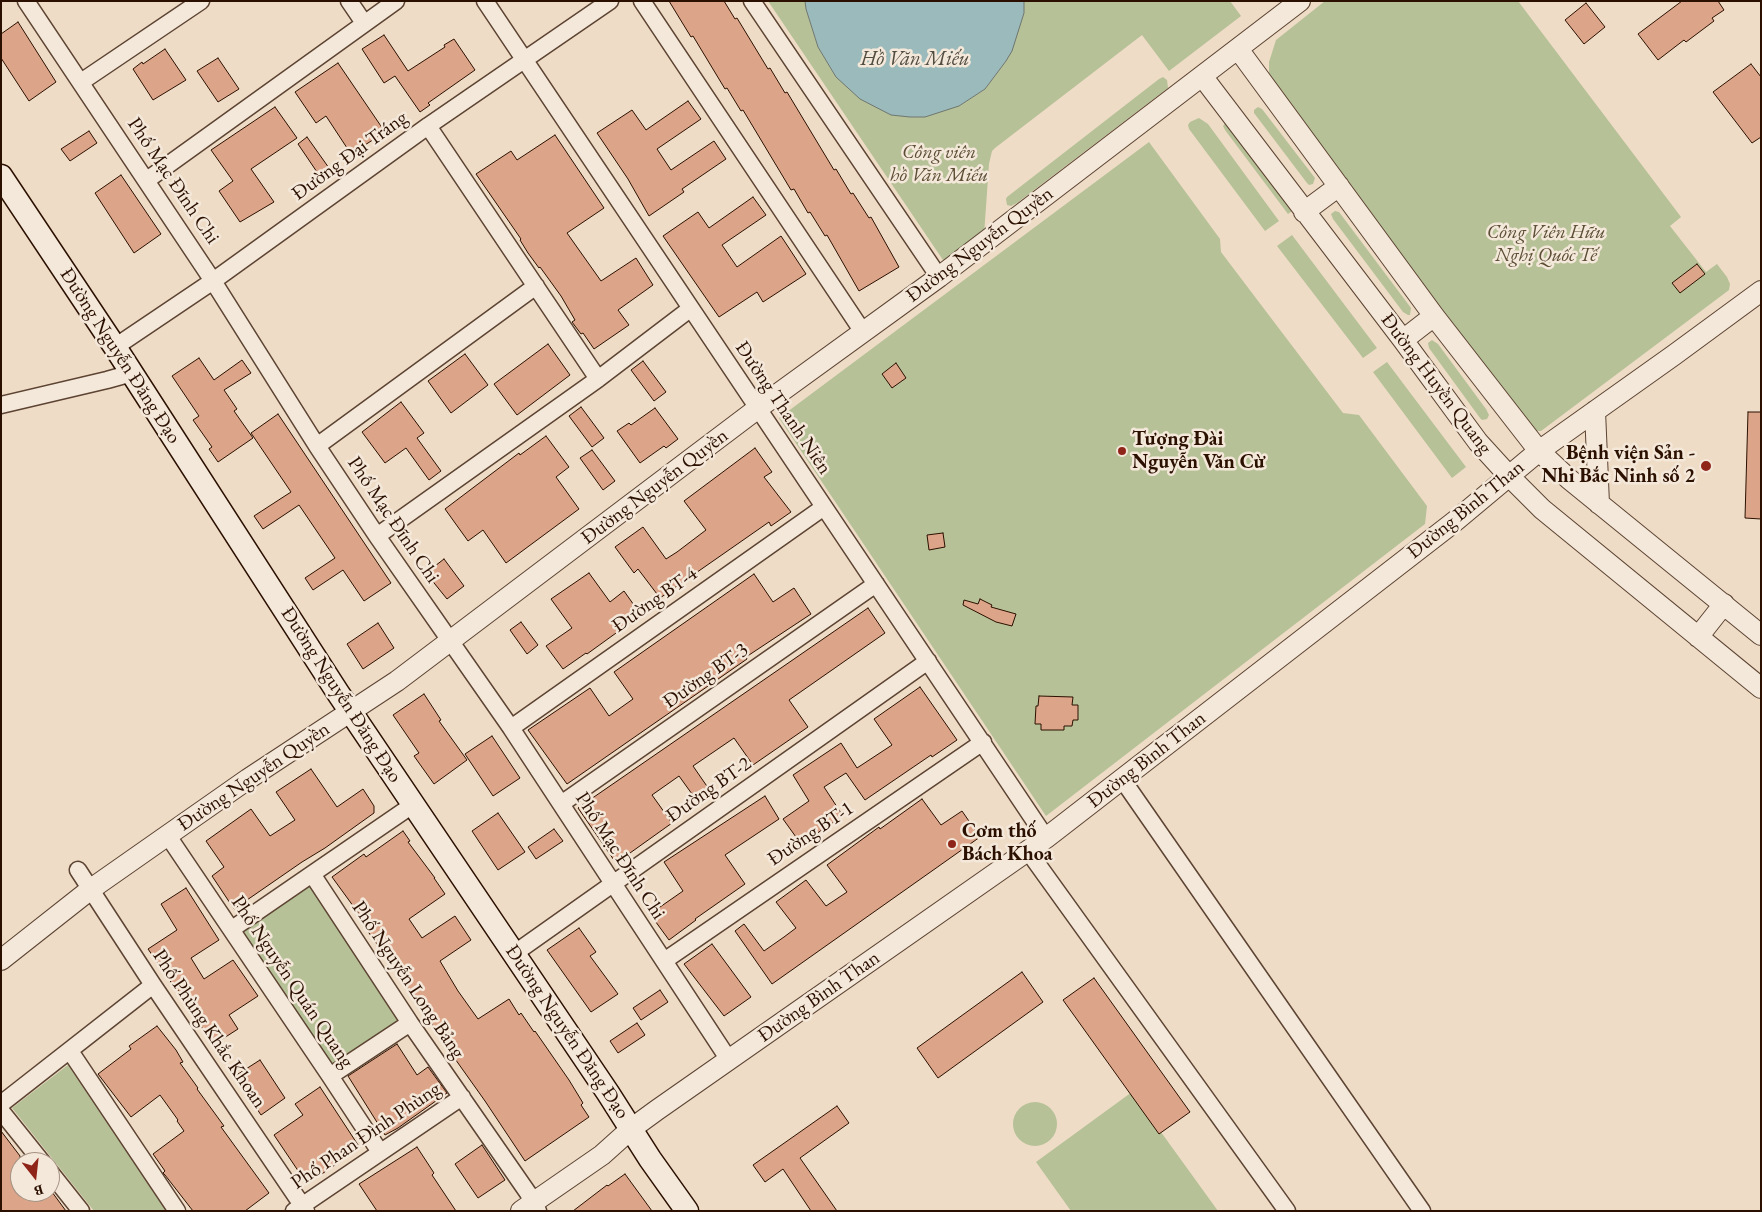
<!DOCTYPE html>
<meta charset="utf-8">
<style>
body{margin:0}
#map{position:relative;width:1762px;height:1212px;overflow:hidden;background:#eedcc6;font-family:"EB Garamond",serif}
canvas{display:block}
.frame{position:absolute;inset:0;border:2px solid #2b1000;pointer-events:none}
.north{position:absolute;left:10px;top:1152px;width:50px;height:50px;box-sizing:border-box;background:#f4e8da;border:1px solid #a49283;border-radius:50%;rotate:164deg;font-size:14px;font-weight:700;line-height:20px;text-align:center;color:#2b1000}
.north::after{content:'';display:block;margin:auto;width:18px;height:22px;background:#8f2418;clip-path:polygon(50% 0,100% 100%,50% 72%,0 100%)}
</style>
<div id="map">
<canvas width="1762" height="1212"></canvas>
<div class="frame"></div>
<div class="north">B</div>
</div>
<script>
const g = document.querySelector('canvas').getContext('2d');
g.lineJoin = 'round';
function paint(path, color) { g.fillStyle = color; g.fill(path, 'evenodd'); }
const shape = rows => new Path2D(rows.map(r => 'M' + r).join(''));
function stroke(path, color, width, dash) { g.strokeStyle = color; g.lineWidth = width; g.lineCap = dash ? 'butt' : 'round'; g.setLineDash(dash || []); g.stroke(path); }
function label(font, color, halo, rows, align = 'center') {
  g.font = font + ' "EB Garamond",serif'; g.lineWidth = 5; g.setLineDash([]); g.textBaseline = 'middle'; g.strokeStyle = halo; g.fillStyle = color; for (const [text, x, y, turn = 0] of rows) {
    g.save(); g.translate(x, y); g.rotate((+turn || 0) * Math.PI / 180); g.textAlign = isNaN(turn) ? turn : align; if (halo) g.strokeText(text, 0, 0); g.fillText(text, 0, 0); g.restore();
  }
}
paint(shape([
 [768,1,805,1,806,9,818,47,836,77,959,106,985,89,1006,61,1024,13,1024,1,1230,1,1241,16,1169,71,1142,35,995,148,992,151,989,164,984,235,945,263],
 [1325,1,1518,1,1681,217,1670,226,1706,272,1717,264,1727,277,1730,284,1729,290,1541,431,1536,431,1527,425,1269,79,1269,62,1276,40],
 [1163,77,1167,80,1168,88,1017,203,1011,206,1007,205,1006,199,1007,197,1159,79],
 [1258,107,1262,109,1315,178,1313,184,1309,185,1307,183,1254,113,1254,110],
 [1199,118,1208,124,1279,221,1265,231,1189,129,1188,125,1190,122],
 [1226,122,1296,208,1288,214,1225,130,1223,126],
 [1149,142,1220,239,1221,252,1343,413,1359,415,1427,506,1425,524,1046,816,779,418],
 [1335,211,1339,212,1411,308,1410,315,1408,315,1403,312,1333,219,1331,214],
 [1292,235,1377,348,1363,358,1277,246],
 [1432,340,1438,344,1486,409,1489,415,1487,419,1482,420,1480,418,1429,348,1428,343],
 [1387,362,1466,467,1452,478,1373,372],
 [312,874,410,1023,330,1076,232,929],
 [68,1065,166,1211,94,1211,12,1108],
 [1132,1092,1218,1211,1071,1211,1036,1162],
 '1013 1124a22 22 0 1 1 44 0a22 22 0 1 1-44 0Z'
]), '#b6c197');
const water = shape([
 [805,1,1024,1,1024,13,1012,51,1006,61,985,89,959,106,925,117,910,117,891,115,860,99,836,77,818,47,806,9,805,1]
]);
paint(water, '#9bbabb');
stroke(water, '#6e7670', 1);
const building = shape([
 [669,1,724,1,735,19,737,18,768,69,770,68,785,93,787,92,834,170,836,169,851,194,853,193,869,218,871,217,899,267,859,291,827,235,825,236,810,212,808,213,794,189,791,190,743,110,741,111,727,88,725,89,693,36,691,37,669,1],
 [1682,1,1718,1,1724,10,1712,18,1714,21,1686,42,1684,40,1658,60,1638,34,1682,1],
 [1586,3,1605,27,1584,44,1565,20,1586,3],
 [18,22,56,82,29,101,1,58,1,34,18,22],
 [384,35,408,71,445,47,444,45,454,39,475,70,428,103,430,105,420,112,395,76,384,83,362,49,384,35],
 [165,49,186,80,153,100,133,69,142,62,143,64,165,49],
 [218,58,239,89,218,102,197,71,218,58],
 [338,63,385,132,351,154,326,116,316,123,295,92,338,63],
 [1751,64,1761,77,1761,137,1752,143,1713,92,1751,64],
 [688,101,701,119,657,149,671,170,714,141,726,159,682,189,684,192,649,216,628,179,597,133,632,110,646,130,688,101],
 [275,107,297,138,251,169,274,202,240,222,219,191,233,181,211,150,275,107],
 [89,131,97,143,70,161,61,149,89,131],
 [555,135,604,208,567,233,601,281,636,258,653,285,618,310,629,325,594,349,583,333,581,334,572,322,575,320,561,296,540,267,539,268,528,253,520,240,521,239,476,174,511,151,517,160,555,135],
 [307,137,329,168,319,175,298,144,307,137],
 [121,175,161,234,134,253,95,193,121,175],
 [753,197,766,215,722,245,737,267,781,236,806,274,763,302,757,292,719,317,663,236,698,212,709,228,753,197],
 [1697,264,1705,274,1680,293,1672,283,1697,264],
 [548,344,570,375,517,415,494,384,548,344],
 [465,354,488,385,451,413,428,381,465,354],
 [199,358,214,380,242,360,251,373,224,390,237,409,234,411,253,438,218,462,209,449,212,447,193,420,199,416,172,376,199,358],
 [643,361,666,392,654,401,631,370,643,361],
 [896,363,906,378,892,388,882,374,896,363],
 [401,402,424,433,417,438,441,471,429,480,406,448,385,463,362,432,401,402],
 [581,407,604,438,592,447,569,416,581,407],
 [655,408,678,439,666,448,664,446,640,463,617,431,629,423,631,425,655,408],
 [1748,412,1761,412,1761,519,1745,518,1748,412],
 [278,414,391,583,364,601,343,570,313,590,305,578,335,558,299,505,263,529,254,516,291,492,251,433,278,414],
 [546,436,569,467,556,477,579,509,506,563,483,530,468,541,445,509,519,453,520,455,546,436],
 [755,448,772,472,764,477,791,512,771,526,769,522,660,598,638,569,634,573,615,547,643,527,666,559,677,552,706,530,684,501,755,448],
 [592,450,615,481,603,490,580,458,592,450],
 [943,533,945,547,929,550,927,535,943,533],
 [444,559,464,586,447,599,426,573,444,559],
 [589,573,610,602,624,591,641,615,587,654,586,653,563,669,546,646,572,628,551,599,589,573],
 [754,574,773,602,794,588,811,614,746,657,747,659,567,784,528,730,590,688,609,716,633,699,614,672,754,574],
 [980,599,992,605,991,607,1016,614,1012,626,996,622,963,605,964,600,978,604,980,599],
 [868,608,885,633,789,700,808,727,753,765,734,738,693,766,713,795,703,802,696,792,692,794,679,776,652,795,672,823,616,863,578,808,868,608],
 [521,622,538,645,527,654,510,630,521,622],
 [378,623,394,648,363,669,347,644,378,623],
 [920,687,957,740,932,757,931,755,865,800,846,773,824,787,843,816,801,844,783,819,809,801,793,775,841,743,857,768,892,745,874,719,920,687],
 [424,694,441,720,439,721,467,760,434,784,414,756,419,753,393,715,424,694],
 [1039,696,1073,697,1072,705,1078,705,1078,720,1073,720,1072,726,1064,726,1064,730,1041,730,1041,724,1035,724,1036,706,1038,706,1039,696],
 [492,736,520,778,493,796,465,754,492,736],
 [311,769,337,807,363,789,374,806,374,813,325,848,302,862,234,909,212,876,224,867,206,841,251,809,270,836,295,820,276,792,311,769],
 [765,796,779,819,725,855,745,884,695,919,696,920,669,940,650,914,683,891,664,862,765,796],
 [922,799,941,825,962,811,980,837,772,984,735,931,744,924,764,951,784,937,796,928,776,902,806,880,826,906,847,892,827,865,879,827,880,829,922,799],
 [498,813,525,852,498,870,472,831,498,813],
 [554,829,563,841,536,859,528,847,554,829],
 [403,831,410,841,408,842,435,878,434,878,445,894,409,919,422,938,455,916,471,940,440,961,458,991,478,1019,509,999,519,1015,521,1013,534,1032,535,1031,569,1080,583,1103,581,1105,589,1117,525,1161,485,1101,453,1056,415,998,357,916,359,914,332,877,364,854,366,857,403,831],
 [186,888,219,940,191,958,204,979,233,960,258,996,229,1015,238,1029,213,1045,174,984,173,985,148,949,177,930,161,904,186,888],
 [579,928,596,952,590,956,618,994,591,1012,547,950,579,928],
 [712,944,751,997,724,1016,684,964,712,944],
 [1022,972,1043,1002,938,1078,917,1048,1022,972],
 [1094,978,1190,1112,1159,1134,1063,1000,1094,978],
 [660,990,668,1002,641,1020,633,1008,660,990],
 [637,1023,645,1035,618,1053,610,1041,637,1023],
 [157,1026,176,1050,183,1062,180,1063,198,1088,197,1089,224,1126,221,1127,269,1193,245,1211,193,1211,165,1175,163,1173,165,1171,153,1154,184,1131,177,1121,178,1120,160,1095,131,1117,98,1074,131,1049,129,1046,157,1026],
 [397,1044,417,1075,428,1067,447,1093,398,1128,385,1135,348,1076,397,1044],
 [260,1060,285,1098,261,1115,235,1076,260,1060],
 [320,1087,360,1148,307,1184,274,1135,303,1115,295,1104,320,1087],
 [837,1106,849,1123,800,1158,837,1211,811,1211,783,1169,765,1182,753,1165,837,1106],
 [1,1131,20,1156,20,1192,52,1192,66,1211,1,1211,1,1131],
 [482,1145,505,1180,478,1198,455,1164,482,1145],
 [417,1147,434,1173,432,1175,456,1211,377,1211,359,1184,417,1147],
 [625,1174,652,1211,573,1211,607,1185,608,1186,625,1174]
]);
paint(building, '#dca488');
stroke(building, '#2b1000', 1);
const minor = shape([
 [26,1,213,281,317,446,377,536,511,728,729,1060],
 [349,1,364,23],
 [485,1,1046,838],
 [642,1,863,332],
 [752,1,939,277],
 [81,82,201,1],
 [428,126,598,379],
 [147,180,396,1],
 [115,347,213,281,428,126,610,1],
 [1,405,107,380,132,373],
 [317,446,536,286],
 [377,536,598,379,690,309],
 [511,728,824,507],
 [1122,779,1422,1211],
 [414,804,312,874,410,1023,528,1193,538,1211],
 [561,804,876,584],
 [168,836,330,1076,380,1152],
 [1028,851,1287,1211],
 [78,870,153,985,306,1211],
 [232,929,312,874],
 [515,953,928,661],
 [664,961,983,742],
 [70,1051,177,1211],
 [330,1076,410,1023],
 [1,1104,153,985],
 [1,1111,42,1162],
 [50,1172,81,1211],
 [294,1211,462,1097]
]);
const tertiary = shape([
 [1238,49,1434,316,1539,451,1569,479,1761,635],
 [1202,76,1403,340,1478,442,1509,476,1542,509,1761,688],
 [1304,212,1339,186],
 [1403,340,1434,316],
 [1595,411,1599,504],
 [1698,637,1724,604],
 [1,960,91,889,248,779,397,681,450,641,757,409,939,277,1300,1],
 [521,1211,602,1155,631,1129,657,1110,1046,838,1454,522,1539,451,1674,355,1761,291]
]);
const secondary = shape([
 [1,176,115,347,338,693,608,1093,650,1159,687,1211]
]);
stroke(minor, '#5c4332', 19);
stroke(tertiary, '#5c4332', 22);
stroke(secondary, '#2b1000', 25);
stroke(minor, '#f4e8da', 16);
stroke(tertiary, '#f4e8da', 20);
stroke(secondary, '#f4e8da', 22);
for (const [x, y, r, color] of [
 [1122,451,5,"#8f2418"],
 [1706,466,6,"#8f2418"],
 [952,844,5,"#8f2418"]
]) { const dot = new Path2D(); dot.arc(x, y, r, 0, 2 * Math.PI); g.fillStyle = color; g.fill(dot); stroke(dot, '#f4e8da', 2); }
label('italic 20px', '#5c4e35', '#f4e8da', [
 ["Công viên",939,153],
 ["hồ Văn Miếu",939,176],
 ["Công Viên Hữu",1546,233],
 ["Nghị Quốc Tế",1546,256]
]);
label('20px', '#2b1000', '#f4e8da', [
 ["Đường Đại Tráng",350,156,-36],
 ["Phố Mạc Đĩnh Chi",173,181,56],
 ["Đường Nguyễn Quyền",980,245,-37],
 ["Đường Nguyễn Đăng Đạo",120,356,57],
 ["Đường Huyền Quang",1436,384,53],
 ["Đường Thanh Niên",783,408,56],
 ["Đường Nguyễn Quyền",655,487,-37],
 ["Đường Bình Than",1466,510,-39],
 ["Phố Mạc Đĩnh Chi",393,520,56],
 ["Đường BT-4",655,600,-35],
 ["Đường BT-3",706,676,-35],
 ["Đường Nguyễn Đăng Đạo",341,695,57],
 ["Đường Bình Than",1147,760,-38],
 ["Đường Nguyễn Quyền",254,777,-34],
 ["Đường BT-2",709,790,-35],
 ["Đường BT-1",811,834,-34],
 ["Phố Mạc Đĩnh Chi",620,856,57],
 ["Phố Nguyễn Long Bảng",408,980,56],
 ["Phố Nguyễn Quán Quang",292,982,56],
 ["Đường Bình Than",819,997,-35],
 ["Phố Phùng Khắc Khoan",209,1029,56],
 ["Đường Nguyễn Đăng Đạo",567,1032,56],
 ["Phố Phan Đình Phùng",366,1136,-34]
]);
label('bold 20px', '#2b1000', '#f4e8da', [
 ["Tượng Đài",1132,440],
 ["Nguyễn Văn Cừ",1132,463],
 ["Bệnh viện Sản -",1695,454,"right"],
 ["Nhi Bắc Ninh số 2",1695,477,"right"],
 ["Cơm thố",962,832],
 ["Bách Khoa",962,855]
], 'left');
label('italic 21px', '#524c41', '#f4e8da', [
 ["Hồ Văn Miếu",915,59]
]);
</script>
